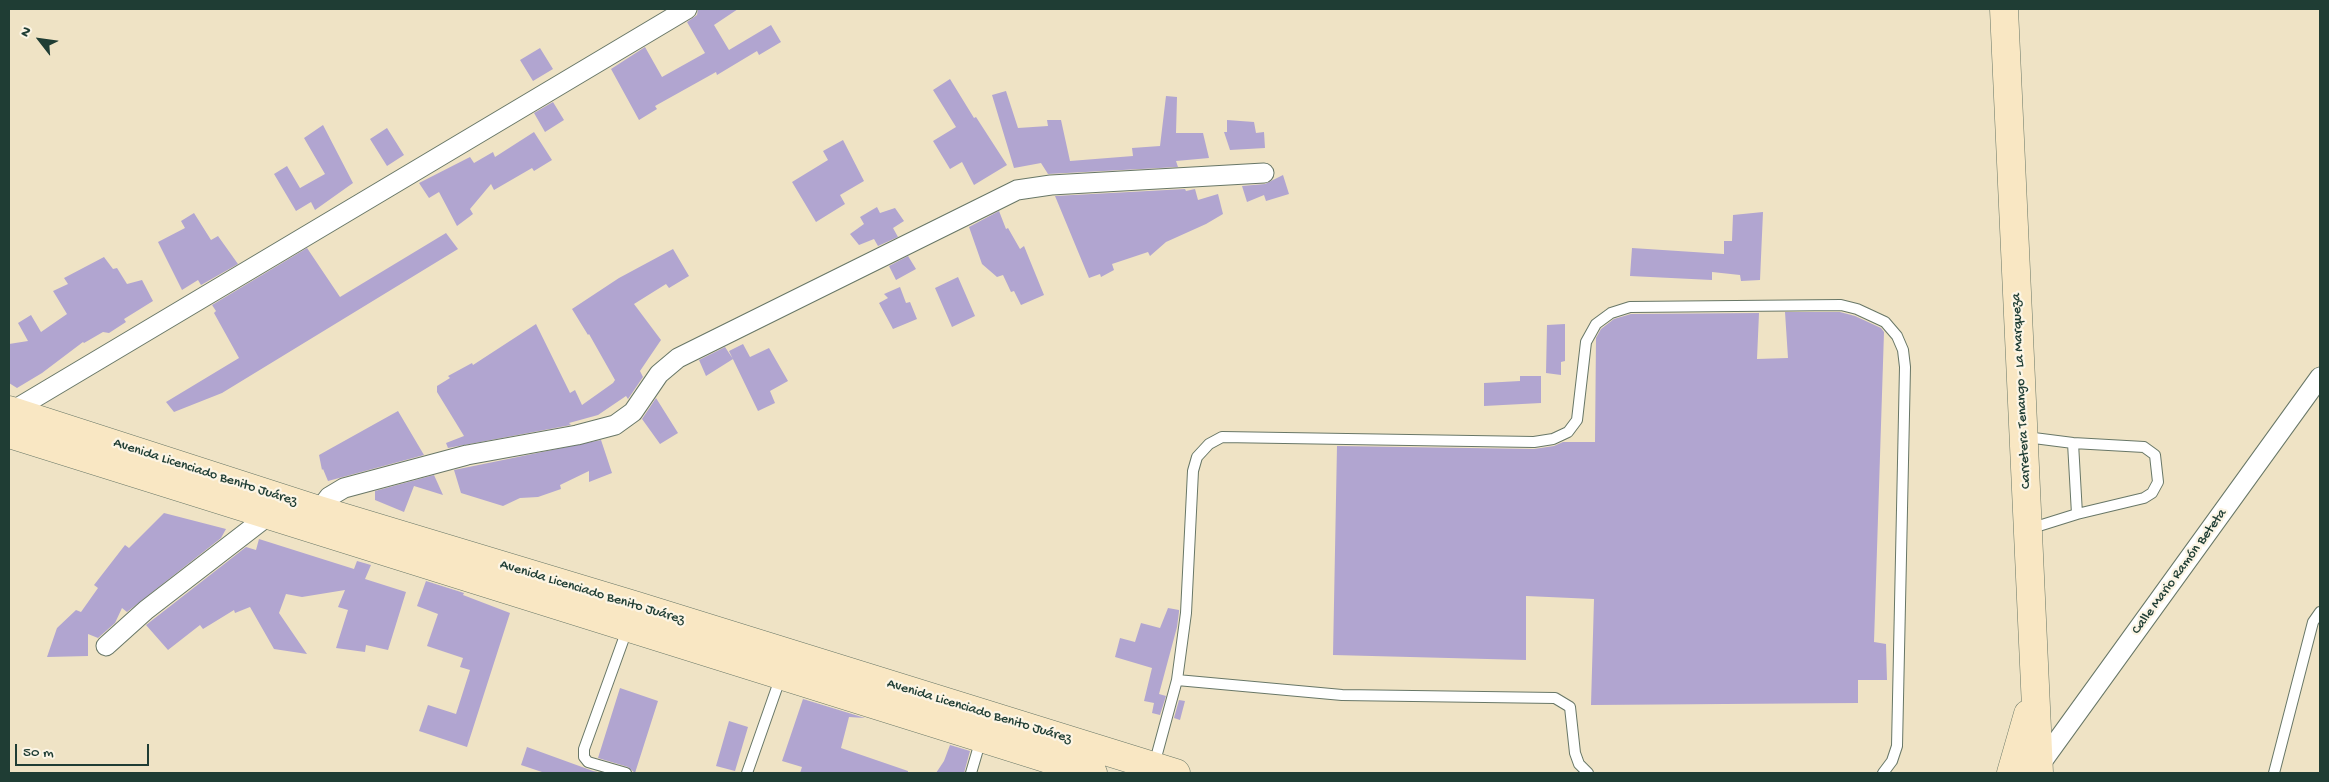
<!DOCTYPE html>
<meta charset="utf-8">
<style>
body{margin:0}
#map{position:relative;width:2329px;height:782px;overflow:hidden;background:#efe3c5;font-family:"Gochi Hand",sans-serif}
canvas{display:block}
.frame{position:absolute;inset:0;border:10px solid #1f3d34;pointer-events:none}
.north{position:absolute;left:15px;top:15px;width:50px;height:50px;-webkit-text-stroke:4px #fcf5e5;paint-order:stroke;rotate:300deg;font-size:14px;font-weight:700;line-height:20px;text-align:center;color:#1f3d34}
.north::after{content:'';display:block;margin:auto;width:18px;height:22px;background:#1f3d34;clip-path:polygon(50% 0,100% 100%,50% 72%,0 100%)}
.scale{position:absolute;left:15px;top:744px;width:134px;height:22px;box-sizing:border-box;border:2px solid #1f3d34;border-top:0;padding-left:6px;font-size:15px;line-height:18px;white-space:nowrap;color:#1f3d34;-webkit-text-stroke:4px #fcf5e5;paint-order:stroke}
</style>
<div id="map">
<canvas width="2329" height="782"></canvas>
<div class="frame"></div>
<div class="north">N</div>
<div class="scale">50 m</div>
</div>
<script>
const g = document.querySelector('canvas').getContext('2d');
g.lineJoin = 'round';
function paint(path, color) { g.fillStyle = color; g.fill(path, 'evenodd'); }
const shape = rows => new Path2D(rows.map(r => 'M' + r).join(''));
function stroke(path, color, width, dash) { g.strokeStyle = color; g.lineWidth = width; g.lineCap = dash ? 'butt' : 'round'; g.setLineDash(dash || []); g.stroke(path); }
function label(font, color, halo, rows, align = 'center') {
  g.font = font + ' "Gochi Hand",sans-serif'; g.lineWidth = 4.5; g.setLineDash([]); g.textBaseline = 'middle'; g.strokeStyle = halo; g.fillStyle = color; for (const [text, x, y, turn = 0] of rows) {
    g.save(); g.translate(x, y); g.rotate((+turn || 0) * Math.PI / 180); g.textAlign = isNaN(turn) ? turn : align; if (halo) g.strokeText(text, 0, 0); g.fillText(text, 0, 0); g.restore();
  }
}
paint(shape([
 [698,9,738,9,714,25,729,50,771,25,781,42,759,55,757,51,717,75,716,72,655,106,657,109,639,120,611,69,645,47,662,77,705,53,687,22,697,15],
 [540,48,553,69,533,81,520,60],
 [950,79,974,118,976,117,1007,165,974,185,962,162,950,169,933,141,956,127,933,90],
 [1006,91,1018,128,1048,126,1047,120,1061,120,1070,161,1133,156,1132,148,1160,146,1166,96,1177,97,1176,133,1203,133,1209,158,1176,161,1178,167,1048,174,1041,163,1014,168,992,95],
 [553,102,564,120,545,132,534,113],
 [1227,120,1254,122,1256,133,1264,132,1265,148,1230,150,1224,132,1227,132],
 [323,125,353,183,315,210,311,202,296,211,274,174,287,166,300,188,325,174,304,138],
 [387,128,404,155,387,166,370,139],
 [534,132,552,160,534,171,532,168,494,190,491,184,470,209,473,214,457,226,439,192,429,198,419,183,470,157,474,163,493,152,495,157],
 [843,140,864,181,840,195,845,204,816,222,792,182,828,160,823,151],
 [1283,175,1289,194,1266,201,1264,195,1247,202,1242,186,1265,184],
 [1185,189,1186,191,1195,189,1198,200,1218,194,1223,214,1206,224,1166,242,1150,256,1148,252,1112,264,1114,270,1101,277,1100,274,1089,278,1055,196],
 [877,207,880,213,895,208,904,221,893,228,898,237,878,246,874,239,859,245,850,234,864,224,860,217],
 [999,211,1006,229,1008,228,1020,249,1024,246,1044,295,1021,305,1014,291,1011,292,1003,275,997,277,982,264,969,227],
 [1763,212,1760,280,1741,281,1740,275,1712,272,1712,280,1630,276,1632,248,1724,254,1724,241,1732,241,1733,215],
 [194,213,211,240,218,236,238,264,201,285,198,280,182,290,158,242,185,228,181,221],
 [446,233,458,249,222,393,174,412,166,402,239,358,214,313,216,311,212,305,307,248,340,297],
 [673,249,689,276,669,288,666,284,634,304,661,340,640,371,643,377,628,399,626,396,598,415,569,423,571,425,448,448,446,443,464,436,437,392,437,386,450,378,448,376,472,363,473,365,536,324,570,393,575,390,582,405,613,383,615,380,589,334,588,335,572,309,619,278],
 [908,256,916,269,896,280,889,266],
 [104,257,113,269,117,268,127,284,142,280,153,301,124,319,126,322,109,333,103,332,84,343,83,342,42,373,17,388,9,383,9,344,28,341,18,323,31,315,41,332,67,314,53,291,68,284,64,278],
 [958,277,975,316,952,327,935,288],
 [900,287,906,303,910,302,917,319,893,329,879,303,888,298,884,294],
 [1785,312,1840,312,1855,316,1881,328,1884,332,1874,642,1886,644,1887,680,1858,680,1858,703,1591,705,1594,599,1526,596,1526,660,1333,655,1337,446,1534,449,1554,446,1563,442,1595,442,1596,338,1601,329,1614,319,1631,314,1759,313,1757,359,1788,358],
 [1565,324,1565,361,1561,362,1561,375,1546,373,1547,325],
 [743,344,750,357,769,348,788,381,770,391,775,403,758,411,729,351],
 [725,347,733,359,706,376,699,360],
 [1520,376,1541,376,1541,403,1484,406,1484,383,1520,381],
 [656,398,678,433,660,444,642,419],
 [398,411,424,455,328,481,323,469,322,470,319,455],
 [601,440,612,473,589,482,589,471,560,485,561,489,538,497,520,498,503,506,461,493,454,470],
 [434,475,443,495,414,486,404,512,375,500,375,491],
 [164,513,226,529,221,538,127,612,122,608,115,623,98,638,88,634,88,656,47,657,57,628,76,610,81,612,98,588,94,585,125,545,129,548],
 [259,539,354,569,357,561,371,565,365,579,406,592,388,650,366,645,365,652,336,648,348,610,338,607,345,590,302,597,286,594,279,613,307,654,274,649,250,607,235,613,234,610,203,629,200,625,168,650,146,625,246,547,256,550],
 [426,581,464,593,463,595,510,613,467,747,419,731,428,705,456,714,470,670,460,667,463,658,427,646,438,614,417,606],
 [1168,608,1179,610,1179,612,1177,627,1159,694,1166,696,1160,715,1152,713,1154,703,1144,701,1152,668,1115,657,1120,638,1135,642,1141,623,1160,628],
 [620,688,658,701,635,773,628,767,598,758],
 [803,699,865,718,849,717,841,748,908,771,908,773,800,773,802,767,782,761],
 [1179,700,1185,701,1180,720,1174,718],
 [729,721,748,727,735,771,716,766],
 [950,745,970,751,964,773,936,773,944,761],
 [527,747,593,771,593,773,593,771,602,773,545,773,521,765]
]), '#b1a5d0');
const service = shape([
 [2026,437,2073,443,2144,447,2155,455,2158,482,2152,493,2144,498,2077,514,2029,529],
 [2073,443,2077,514],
 [1177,680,1342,695,1555,698,1570,707,1575,753,1579,764,1588,773],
 [1154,765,1177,680,1186,613,1193,471,1197,457,1209,444,1222,437,1534,442,1553,439,1568,432,1577,420,1586,342,1596,324,1611,313,1630,307,1841,305,1857,309,1885,322,1897,336,1903,350,1905,367,1897,746,1892,761,1883,773],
 [626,773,588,762,584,757,584,749,628,627],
 [747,773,781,676],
 [971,773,981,739],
 [2274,773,2313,622,2320,612]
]);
const minor = shape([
 [9,413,687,9],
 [313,518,329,497,344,488,467,455,577,435,615,425,633,412,659,374,678,358,1017,190,1051,185,1264,173],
 [106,646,146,610,269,515],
 [2039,766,2320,377]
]);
const secondary = shape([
 [2004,9,2039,773],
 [9,410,319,510,637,606,1176,773],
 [9,434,1093,773],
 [2011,773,2028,714]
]);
stroke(service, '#687767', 12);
stroke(minor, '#687767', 21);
stroke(secondary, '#687767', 29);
stroke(service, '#fff', 10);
stroke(minor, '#fff', 19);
stroke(secondary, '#f9e7c3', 28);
label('14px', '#1f3d34', '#fcf5e5', [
 ["Carretera Tenango - La Marqueza",2022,391,-93],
 ["Avenida Licenciado Benito Juárez",205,473,18],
 ["Calle Mario Ramón Beteta",2180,572,-54],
 ["Avenida Licenciado Benito Juárez",592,593,17],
 ["Avenida Licenciado Benito Juárez",979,712,17]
]);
</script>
